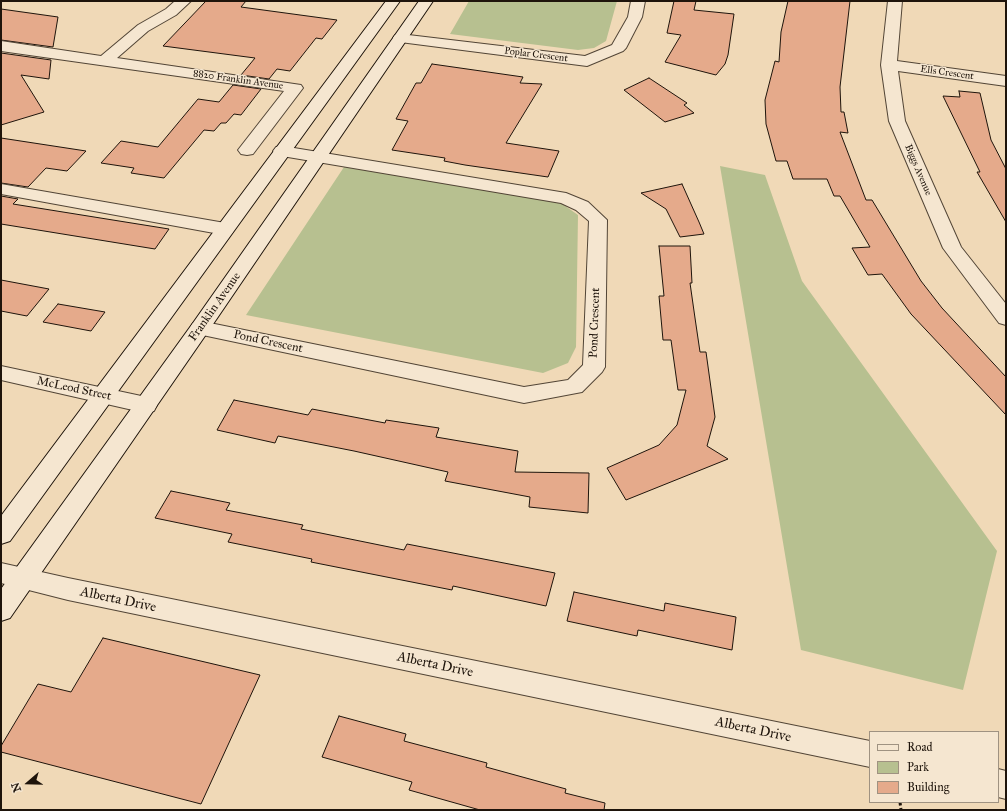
<!DOCTYPE html>
<style>
body{margin:0}
#map{position:relative;width:1007px;height:811px;overflow:hidden;background:#f0d9b7;font-family:"IM FELL Great Primer",serif}
canvas{display:block}
.frame{position:absolute;inset:0;border:2px solid #1e140b;pointer-events:none}
.legend{position:absolute;left:869px;top:731px;width:130px;height:72px;box-sizing:border-box;background:#f5e6d0;border:1px solid #9f9281;margin:0;padding:5px 7px;list-style:none;font-size:12px;color:#1e140b}
.legend li{display:flex;align-items:center;gap:8px;height:20px}
.legend b{width:20px;border:1px solid #9f9281}
.north{position:absolute;left:8px;top:763px;width:40px;height:40px;-webkit-text-stroke:3px #f5e6d0;paint-order:stroke;rotate:250deg;font-size:11px;font-weight:700;line-height:16px;text-align:center;color:#1e140b}
.north::after{content:'';display:block;margin:auto;width:14px;height:18px;background:#1e140b;clip-path:polygon(50% 0,100% 100%,50% 72%,0 100%)}
</style>
<div id="map">
<canvas width="1007" height="811"></canvas>
<div class="frame"></div>
<ul class="legend">
<li><b style="height:5px;background:#f5e6d0"></b>Road</li>
<li><b style="height:11px;background:#b7c090"></b>Park</li>
<li><b style="height:11px;background:#e5aa8b"></b>Building</li>
</ul>
<div class="north">N</div>
</div>
<script>
const g = document.querySelector('canvas').getContext('2d');
g.lineJoin = 'round';
function paint(path, color) { g.fillStyle = color; g.fill(path, 'evenodd'); }
const shape = rows => new Path2D(rows.map(r => 'M' + r).join(''));
function stroke(path, color, width, dash) { g.strokeStyle = color; g.lineWidth = width; g.lineCap = dash ? 'butt' : 'round'; g.setLineDash(dash || []); g.stroke(path); }
function label(font, color, halo, rows, align = 'center') {
  g.font = font + ' "IM FELL Great Primer",serif'; g.lineWidth = 3; g.setLineDash([]); g.textBaseline = 'middle'; g.strokeStyle = halo; g.fillStyle = color; for (const [text, x, y, turn = 0] of rows) {
    g.save(); g.translate(x, y); g.rotate((+turn || 0) * Math.PI / 180); g.textAlign = isNaN(turn) ? turn : align; if (halo) g.strokeText(text, 0, 0); g.fillText(text, 0, 0); g.restore();
  }
}
paint(shape([
 [469,1,617,1,606,41,594,48,578,50,450,34],
 [720,166,765,175,802,281,997,551,963,690,801,650],
 [344,167,561,203,578,215,576,347,568,363,543,373,246,315]
]), '#b7c090');
const building = shape([
 [206,1,246,1,241,7,337,20,322,39,316,38,290,71,277,69,269,79,241,75,255,58,163,46,206,1],
 [674,1,696,1,694,10,734,14,728,55,725,64,716,75,665,62,681,35,667,33,674,1],
 [788,1,850,1,840,87,841,112,844,112,848,133,840,132,866,200,872,200,921,281,942,308,1006,377,1006,415,911,314,882,274,868,275,852,248,870,247,840,196,834,196,827,179,793,179,787,161,776,161,766,124,765,100,775,61,779,62,781,32,788,1],
 [1,9,58,17,53,47,1,40,1,9],
 [1,53,51,60,49,79,21,75,44,112,1,125,1,53],
 [432,64,523,77,520,83,542,84,506,143,559,151,548,177,465,165,444,161,445,158,392,150,408,121,396,119,416,83,421,83,432,64],
 [649,78,687,103,684,105,694,113,665,122,624,90,649,78],
 [233,85,261,89,241,115,234,114,226,123,221,123,214,131,204,130,164,178,131,173,134,168,101,163,121,141,158,147,198,99,219,102,233,85],
 [959,91,980,93,991,140,1006,169,1006,222,977,172,980,172,943,96,960,97,959,91],
 [1,138,86,151,67,171,46,168,28,187,1,183,1,138],
 [682,184,699,222,704,234,680,237,666,209,641,193,682,184],
 [1,196,18,199,13,204,169,229,155,249,1,224,1,196],
 [659,246,690,246,692,283,690,283,695,318,700,352,706,352,715,417,707,446,728,459,626,500,607,468,659,445,677,425,686,390,678,390,671,340,663,340,659,296,664,296,659,246],
 [1,280,49,289,27,316,1,311,1,280],
 [58,304,105,312,91,331,43,322,58,304],
 [234,400,308,415,312,409,385,423,386,420,439,428,436,437,518,451,515,472,589,473,588,513,529,507,530,497,445,481,448,472,354,451,278,436,275,443,217,430,234,400],
 [171,491,230,503,226,510,303,525,301,529,404,550,407,544,555,573,546,606,453,586,452,590,311,562,312,559,228,542,232,534,155,518,171,491],
 [574,592,664,611,665,603,736,617,732,650,638,630,637,636,567,621,574,592],
 [103,638,260,675,201,804,1,752,1,746,38,684,71,692,103,638],
 [339,716,406,734,404,741,487,763,486,767,566,789,565,793,605,803,604,810,480,810,409,790,412,782,322,757,339,716]
]);
paint(building, '#e5aa8b');
stroke(building, '#1e140b', 1);
const minor = shape([
 [175,1,191,1,176,15,148,31,117,58,301,85,303,88,253,154,247,155,241,154,238,150,284,91,1,51,1,41,101,56,138,25,166,9,175,1],
 [631,1,645,1,642,17,626,48,623,51,587,66,400,42,395,41,393,38,395,35,400,34,585,56,612,45,628,17,631,1],
 [888,1,902,1,897,61,1006,76,1006,86,898,71,905,121,961,247,1006,304,1006,325,999,323,943,248,889,121,881,65,888,1],
 [282,146,566,193,588,202,607,220,605,367,602,372,582,392,524,403,193,333,190,328,193,323,200,321,524,387,568,380,583,365,589,221,576,210,561,203,276,155,273,151,276,147,282,146],
 [1,184,225,223,232,225,234,229,232,233,225,235,1,194,1,184],
 [1,366,146,397,154,399,157,405,154,411,146,413,1,380,1,366],
 [1,563,68,578,870,741,870,767,68,600,1,583,1,563],
 [998,769,1006,771,1006,799,998,797,998,769]
]);
const secondary = shape([
 [386,1,400,1,10,541,1,544,1,516,386,1],
 [419,1,433,1,207,333,10,618,1,621,1,589,193,323,419,1]
]);
stroke(minor, '#524536', 2);
stroke(secondary, '#1e140b', 2);
stroke(shape([
 [900,802,901,810]
]), '#1e140b', 3, [3.5, 2.5]);
paint(minor, '#f5e6d0');
paint(secondary, '#f5e6d0');
label('10px', '#1e140b', '#f5e6d0', [
 ["Poplar Crescent",536,55,7],
 ["Ells Crescent",947,73,8],
 ["8820 Franklin Avenue",238,80,8],
 ["Biggs Avenue",918,170,67]
]);
label('12px', '#1e140b', '#f5e6d0', [
 ["Franklin Avenue",215,307,-55],
 ["Pond Crescent",595,323,-88],
 ["Pond Crescent",268,342,12],
 ["McLeod Street",74,389,12]
]);
label('14px', '#1e140b', '#f5e6d0', [
 ["Alberta Drive",118,600,12],
 ["Alberta Drive",435,665,12],
 ["Alberta Drive",753,730,12]
]);
</script>
